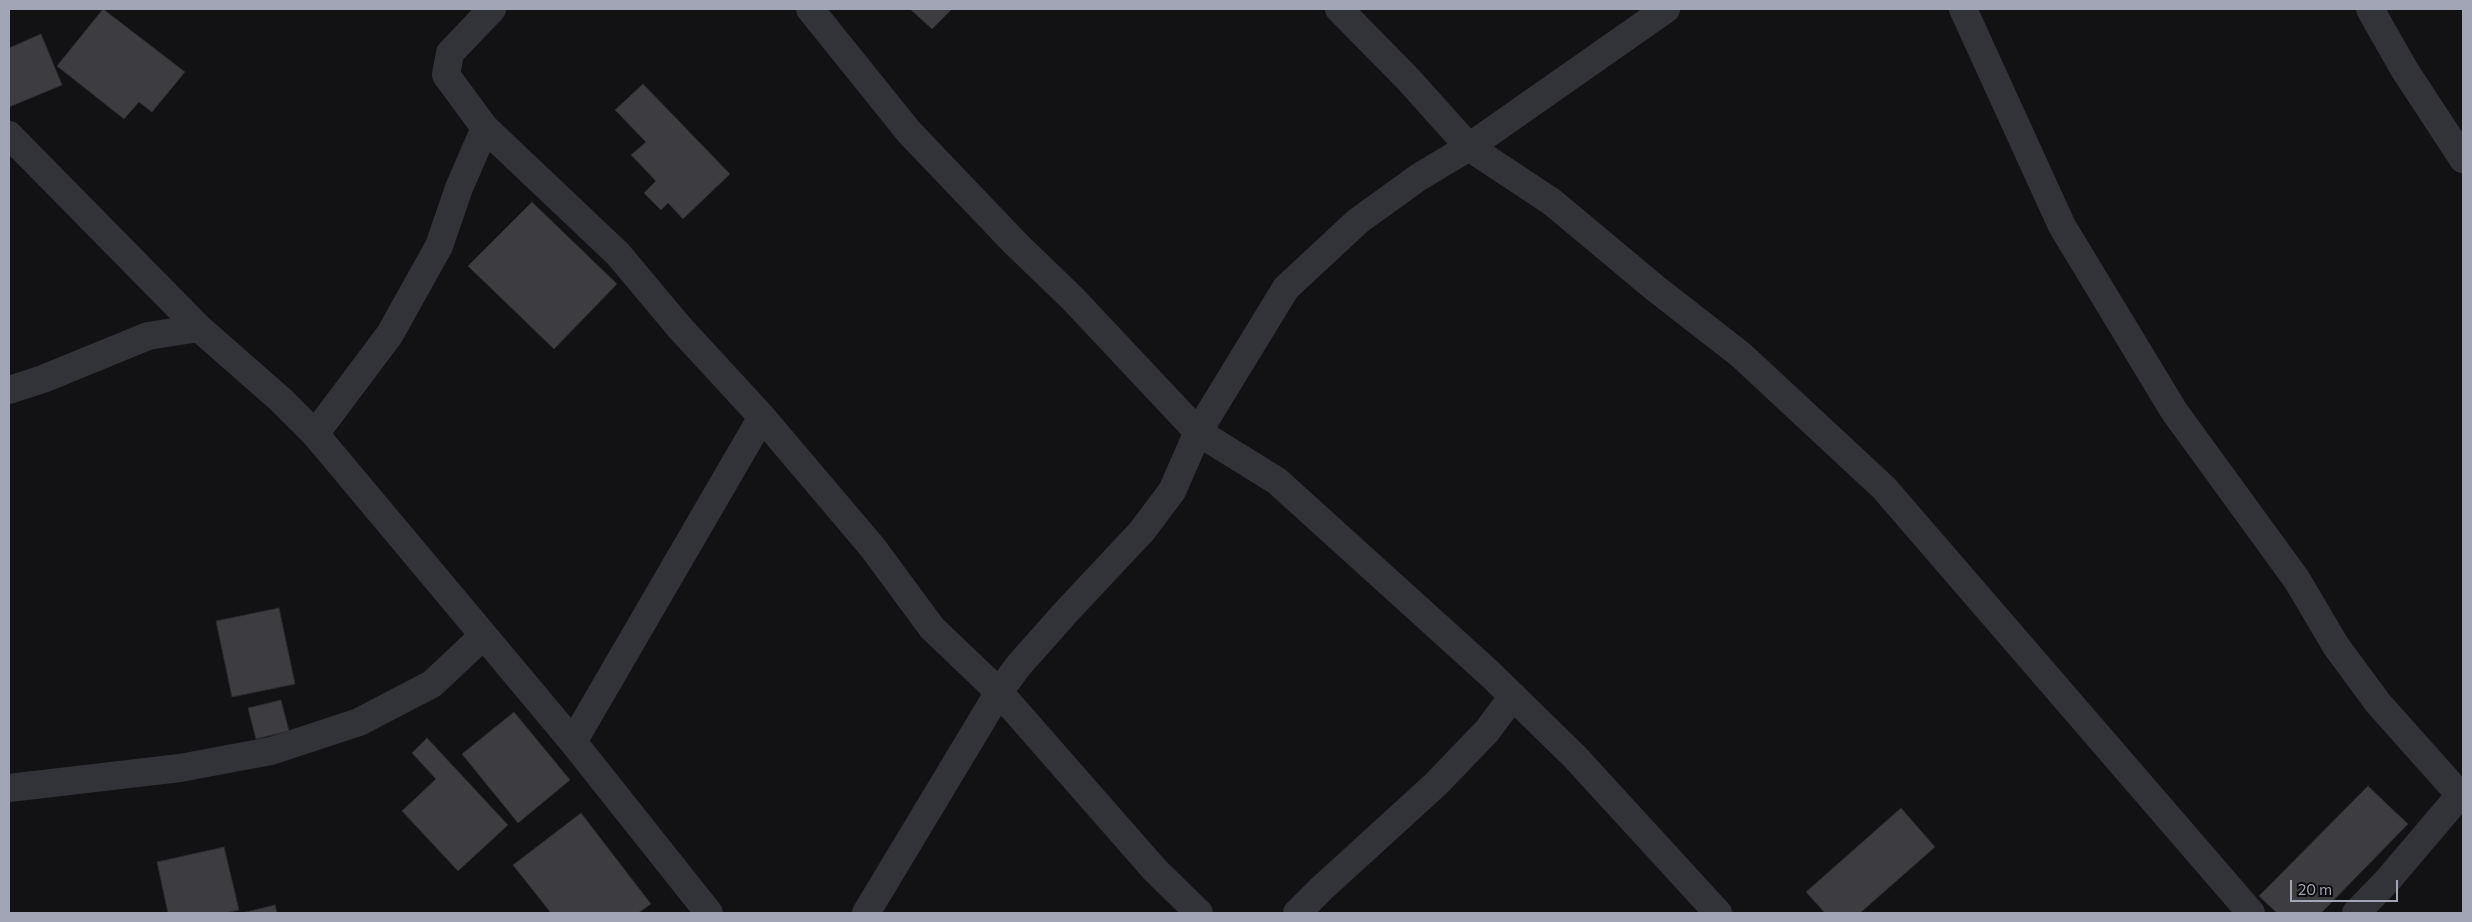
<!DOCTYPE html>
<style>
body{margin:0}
#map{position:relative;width:2472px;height:922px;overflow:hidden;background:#121214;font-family:Commissioner,sans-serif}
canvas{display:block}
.frame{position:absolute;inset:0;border:10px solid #a2a5b5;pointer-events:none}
.scale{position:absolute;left:2290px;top:880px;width:108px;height:22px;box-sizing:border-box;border:2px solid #a2a5b5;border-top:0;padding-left:6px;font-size:15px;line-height:18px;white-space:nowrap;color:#a2a5b5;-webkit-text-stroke:4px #0d0d0f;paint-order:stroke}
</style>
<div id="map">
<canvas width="2472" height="922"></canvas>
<div class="frame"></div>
<div class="scale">20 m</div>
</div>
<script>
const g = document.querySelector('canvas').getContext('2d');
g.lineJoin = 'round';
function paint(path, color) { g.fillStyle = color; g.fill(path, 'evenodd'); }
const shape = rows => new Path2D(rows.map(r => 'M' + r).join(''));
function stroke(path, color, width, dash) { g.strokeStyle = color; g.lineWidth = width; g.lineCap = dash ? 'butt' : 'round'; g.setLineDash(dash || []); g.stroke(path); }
const building = shape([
 [103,9,185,72,152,112,139,102,124,119,57,66,103,9],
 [910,9,952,9,932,29,910,9],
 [41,34,62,85,9,107,9,48,41,34],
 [643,84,730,174,683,219,668,203,661,210,644,193,656,181,631,155,646,142,615,110,643,84],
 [532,202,617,284,554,349,468,266,532,202],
 [279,608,295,684,232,697,216,621,279,608],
 [281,700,289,731,256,739,248,708,281,700],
 [514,712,570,780,518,823,462,754,514,712],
 [427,738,508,825,458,871,402,811,436,779,412,753,427,738],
 [2368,786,2408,824,2321,913,2277,913,2259,896,2368,786],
 [1901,808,1935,847,1860,913,1825,913,1806,892,1901,808],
 [581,813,651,904,638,913,551,913,513,865,581,813],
 [224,847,239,910,225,913,168,913,157,862,224,847],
 [275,905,277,913,242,913,275,905]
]);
paint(building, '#3c3c41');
stroke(building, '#2c2c30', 1);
stroke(shape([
 [810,9,909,132,1015,243,1073,299,1198,432,1277,481,1489,673,1575,757,1718,913],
 [1339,9,1408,79,1469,147,1552,202,1655,288,1741,355,1884,488,2251,913],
 [1963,9,2062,226,2174,411,2297,580,2336,646,2378,703,2460,795,2463,792],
 [2370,9,2404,69,2463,159],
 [485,128,618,254,680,328,762,417,873,548,932,628,999,692,1155,870,1199,913],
 [9,135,199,328,281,400,315,434,573,742,709,913],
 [9,390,43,379,148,336,199,328],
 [315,434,390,334,439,246,459,188,485,128,446,75,450,53,492,9],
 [573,742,762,417],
 [9,788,180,768,271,751,359,722,432,684,483,636],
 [866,913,999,692,1019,665,1067,611,1142,531,1172,491,1198,432,1286,288,1358,221,1419,177,1469,147,1666,9],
 [1297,913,1321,889,1436,784,1487,731,1513,696],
 [2356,913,2387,881,2460,795]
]), '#323339', 28);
</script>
